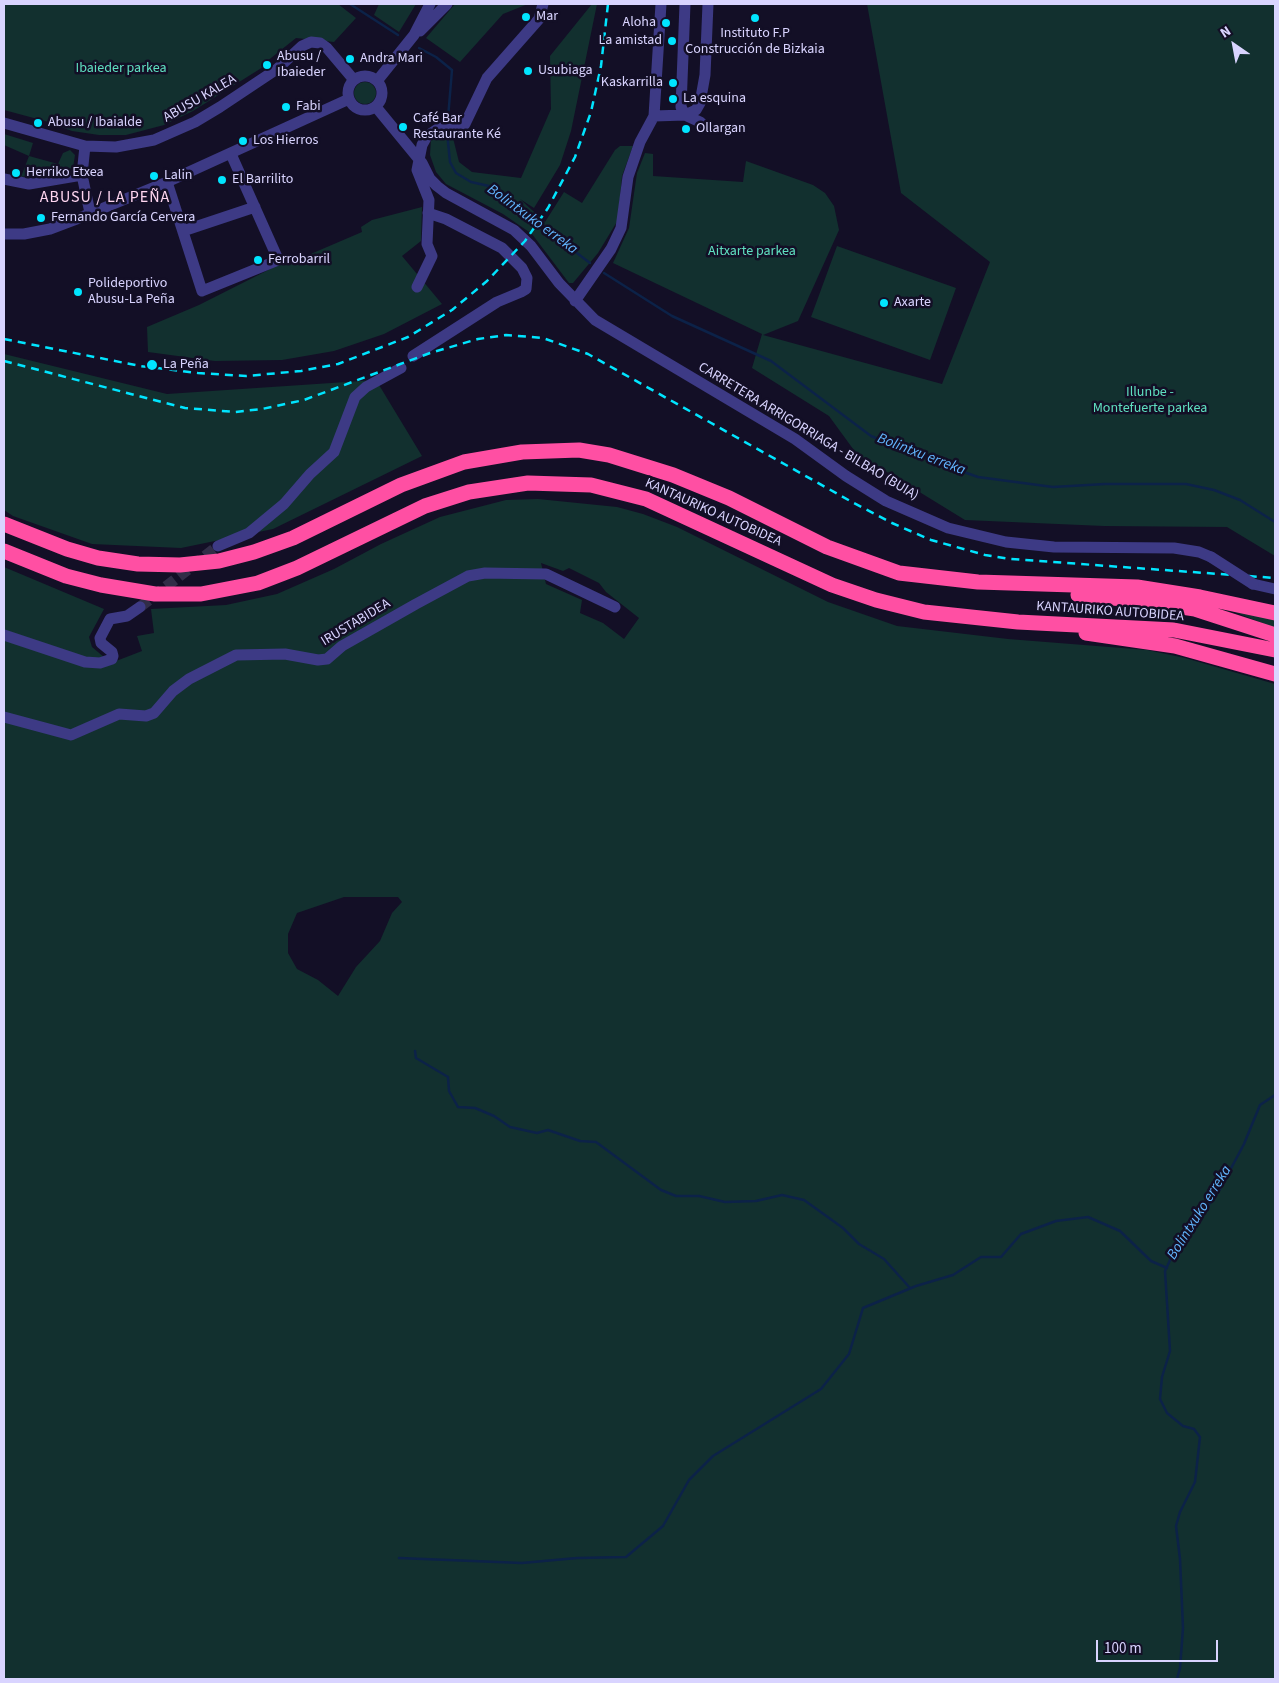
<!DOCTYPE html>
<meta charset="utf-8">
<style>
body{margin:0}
#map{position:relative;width:1279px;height:1683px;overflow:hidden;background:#130f26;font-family:"Source Sans 3",sans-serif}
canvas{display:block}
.frame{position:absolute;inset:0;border:5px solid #d9d4ff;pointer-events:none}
.north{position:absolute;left:1209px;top:20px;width:50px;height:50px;-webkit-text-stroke:4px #130f26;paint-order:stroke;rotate:327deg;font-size:14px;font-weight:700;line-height:20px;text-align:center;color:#d9d4ff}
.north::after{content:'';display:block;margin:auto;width:18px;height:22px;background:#d9d4ff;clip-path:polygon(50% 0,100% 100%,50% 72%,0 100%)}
.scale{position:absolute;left:1096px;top:1640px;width:122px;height:22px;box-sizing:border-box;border:2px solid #d9d4ff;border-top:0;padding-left:6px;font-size:15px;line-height:18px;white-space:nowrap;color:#d9d4ff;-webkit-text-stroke:4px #130f26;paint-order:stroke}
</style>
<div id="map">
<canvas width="1279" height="1683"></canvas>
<div class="frame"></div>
<div class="north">N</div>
<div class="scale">100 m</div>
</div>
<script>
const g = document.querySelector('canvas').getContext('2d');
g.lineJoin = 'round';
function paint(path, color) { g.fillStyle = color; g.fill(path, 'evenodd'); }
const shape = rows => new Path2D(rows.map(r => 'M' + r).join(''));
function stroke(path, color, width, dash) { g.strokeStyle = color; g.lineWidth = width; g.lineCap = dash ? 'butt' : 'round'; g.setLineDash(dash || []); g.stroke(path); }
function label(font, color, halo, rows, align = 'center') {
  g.font = font + ' "Source Sans 3",sans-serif'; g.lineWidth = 5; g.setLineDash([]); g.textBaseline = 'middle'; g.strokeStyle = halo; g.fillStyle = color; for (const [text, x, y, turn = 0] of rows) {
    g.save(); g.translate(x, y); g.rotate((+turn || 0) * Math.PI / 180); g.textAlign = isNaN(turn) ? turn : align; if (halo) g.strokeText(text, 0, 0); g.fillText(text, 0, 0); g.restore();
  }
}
paint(shape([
 [4,4,338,4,356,18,334,42,296,38,266,62,263,67,193,111,164,125,126,135,99,135,72,131,45,121,4,110],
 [379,4,416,4,399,32,374,15],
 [455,4,528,4,503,14,460,62,426,38],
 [592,4,597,4,571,131,560,165,534,208,520,199,545,222,564,192,582,203,615,150,620,146,633,146,622,176,618,220,598,253,573,283,569,283,532,234,503,214,446,184,436,172,430,155,431,139,440,132,452,134,459,162,472,172,521,178,551,109,550,56],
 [867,4,1275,4,1275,556,1227,527,1104,526,965,520,856,453,829,416,752,368,762,334,613,263,629,228,637,173,645,153,653,154,653,176,743,182,746,161,813,185,825,193,834,206,839,230,798,321,763,335,942,384,990,262,901,193],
 '354 93a11 11 0 1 1 22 0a11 11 0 1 1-22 0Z',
 [4,134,33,143,29,156,58,164,63,153,70,150,75,155,73,168,21,177,29,156,4,145],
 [422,207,421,241,402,256,442,304,384,334,334,351,282,360,215,361,148,352,147,327,199,305,290,259,292,262,362,232,361,227,372,220],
 [837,246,956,288,930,360,811,317],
 [4,354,167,394,376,380,422,456,273,529,181,548,92,544,13,516,4,510],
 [538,499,617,507,643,514,677,527,828,602,897,626,1008,639,1147,650,1185,658,1275,684,1275,1679,4,1679,4,567,104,609,89,637,92,647,111,663,142,651,137,636,154,633,151,609,226,605,277,594,334,569,381,544,440,517,506,500],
 [541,563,563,571,569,568,599,583,606,592,639,618,624,639,603,623,580,613,582,600,546,584],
 [344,897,398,897,402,902,392,913,380,941,356,967,338,996,318,980,297,969,288,953,288,934,297,913],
 [1219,606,1275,616,1275,628]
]), '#12302f');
stroke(shape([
 [350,4,398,35],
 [419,48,436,57,452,70,448,118],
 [447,132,450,162,456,173,471,182,489,186,590,263],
 [604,273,672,316,771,361,871,436,938,463,978,477,1053,487,1105,484,1186,484,1214,490,1240,500,1275,522],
 [415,1051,416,1058,448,1077,449,1091,458,1107,475,1108,494,1116,510,1127,537,1133,548,1130,580,1141,596,1142,661,1190,676,1196,699,1196,725,1202,756,1201,782,1195,804,1200,843,1228,859,1244,884,1259,910,1288],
 [399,1558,522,1563,577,1558,626,1557,663,1526,689,1480,713,1456,821,1389,849,1354,863,1308,916,1286,953,1275,981,1257,1001,1257,1021,1234,1056,1221,1088,1217,1120,1231,1151,1261,1167,1268],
 [1177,1679,1180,1668,1183,1628,1180,1559,1176,1526,1180,1512,1195,1482,1200,1437,1194,1429,1183,1426,1167,1413,1160,1399,1162,1377,1170,1351,1165,1271,1172,1256,1220,1189,1244,1144,1260,1105,1275,1095]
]), '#0c2248', 2.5);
stroke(shape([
 [140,607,218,546]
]), '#312d47', 11, [11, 5.5]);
stroke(shape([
 [685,4,681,107,685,115],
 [420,31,447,4],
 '348 93a17 17 0 1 1 34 0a17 17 0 1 1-34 0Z',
 [377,81,414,35,430,4],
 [376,107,422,163,430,179,437,186,446,193,514,230,531,246,559,283,595,320,795,439,846,476,886,501,948,528,1006,542,1054,547,1174,548,1199,552,1211,557],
 [685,115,700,122,707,128],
 [654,116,685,115,696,110,700,103,705,75,708,4],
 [4,123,85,146,116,147,154,140,195,122,220,107,277,69,302,46,311,42,320,43,327,48,354,80],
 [85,146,82,175,89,208,93,212],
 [4,179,29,184,82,175],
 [167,182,202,291,276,261,277,257,231,154],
 [183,231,255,207],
 [4,234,24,234,50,229,79,218,167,182,349,99],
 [417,287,432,256,427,244,429,200,417,170,422,145,427,136,439,128,460,129,465,124,487,78,539,19,543,4],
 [575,301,611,249,621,228,628,177,640,142,654,116,661,4],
 [413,356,497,302,521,292,526,289,527,278,522,268,502,248,446,219,428,213],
 [218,546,249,533,284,504,310,474,334,452,355,397,366,387,401,368],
 [1253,584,1275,589],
 [4,635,85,662,100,663,112,659,113,656,112,652,101,643,100,638,110,619,127,616,140,607],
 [4,717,71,735,119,714,146,716,154,713,173,691,189,679,236,655,285,654,318,660,327,659,342,646,416,604,468,576,485,573,546,574,615,607]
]), '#3d3a85', 11);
stroke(shape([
 [4,524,67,549,98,558,138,564,180,565,219,561,254,552,293,538,401,485,464,462,522,452,579,450,609,455,673,475,729,498,827,547,899,573,978,582,1137,587,1200,597,1275,613],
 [4,551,66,576,101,585,155,594,201,594,258,583,297,568,425,506,469,492,528,483,591,485,646,499,832,585,876,600,924,612,1018,622,1174,630,1275,650],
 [1078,595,1135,600,1195,609,1275,635],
 [1086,633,1175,646,1275,674]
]), '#ff4fa3', 15);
stroke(shape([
 [4,339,140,366,198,373,246,376,301,371,338,364,408,337,452,310,487,281,525,241,548,208,575,157,591,112,601,66,608,4],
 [4,361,185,408,235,412,262,409,304,400,430,353,478,339,506,335,543,338,588,354,852,502,892,523,931,540,985,555,1011,559,1275,578]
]), '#00e5ff', 2.5, [8, 6]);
stroke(shape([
 [1211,557,1253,584]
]), '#3d3a85', 11);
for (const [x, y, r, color] of [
 [526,17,5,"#00e5ff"],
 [755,18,5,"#00e5ff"],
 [666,23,5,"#00e5ff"],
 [672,41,5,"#00e5ff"],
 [350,59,5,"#00e5ff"],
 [267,65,5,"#00e5ff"],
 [528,71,5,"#00e5ff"],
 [673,83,5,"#00e5ff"],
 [673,99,5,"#00e5ff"],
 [286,107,5,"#00e5ff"],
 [38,123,5,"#00e5ff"],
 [403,127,5,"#00e5ff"],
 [686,129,5,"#00e5ff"],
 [243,141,5,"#00e5ff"],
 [16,173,5,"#00e5ff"],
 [154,176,5,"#00e5ff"],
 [222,180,5,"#00e5ff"],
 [41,218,5,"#00e5ff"],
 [258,260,5,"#00e5ff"],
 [78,292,5,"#00e5ff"],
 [884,303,5,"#00e5ff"],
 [152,365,6,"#00e5ff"]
]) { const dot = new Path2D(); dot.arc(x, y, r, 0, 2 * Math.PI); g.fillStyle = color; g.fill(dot); stroke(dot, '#130f26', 2); }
label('14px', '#d9d4ff', '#130f26', [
 ["Mar",536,17],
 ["Aloha",656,23,"right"],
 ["Instituto F.P",755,34,"center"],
 ["Construcción de Bizkaia",755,50,"center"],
 ["La amistad",662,41,"right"],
 ["Abusu /",277,57],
 ["Ibaieder",277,73],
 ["Andra Mari",360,59],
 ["Usubiaga",538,71],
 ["Kaskarrilla",663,83,"right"],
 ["La esquina",683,99],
 ["Fabi",296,107],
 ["Café Bar",413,119],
 ["Restaurante Ké",413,135],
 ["Abusu / Ibaialde",48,123],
 ["Ollargan",696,129],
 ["Los Hierros",253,141],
 ["Herriko Etxea",26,173],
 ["Lalin",164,176],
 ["El Barrilito",232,180],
 ["Fernando García Cervera",51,218],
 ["Ferrobarril",268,260],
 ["Polideportivo",88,284],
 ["Abusu-La Peña",88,300],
 ["Axarte",894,303],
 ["La Peña",163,365]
], 'left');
label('14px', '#5fe0c0', '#130f26', [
 ["Ibaieder parkea",121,69],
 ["Aitxarte parkea",752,252],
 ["Illunbe -",1150,393],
 ["Montefuerte parkea",1150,409]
]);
label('14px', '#d9d4ff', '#130f26', [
 ["ABUSU KALEA",200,99,-30],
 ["CARRETERA ARRIGORRIAGA - BILBAO (BUIA)",808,432,31],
 ["KANTAURIKO AUTOBIDEA",713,513,24],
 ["KANTAURIKO AUTOBIDEA",1110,612,4],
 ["IRUSTABIDEA",356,623,-31]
]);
label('italic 15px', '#62b6ff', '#130f26', [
 ["Bolintxuko erreka",532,220,36],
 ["Bolintxu erreka",921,455,21],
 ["Bolintxuko erreka",1200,1213,-58]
]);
g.letterSpacing = '1px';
label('16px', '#ffd6f0', '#130f26', [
 ["ABUSU / LA PEÑA",105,198]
]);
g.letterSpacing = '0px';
</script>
